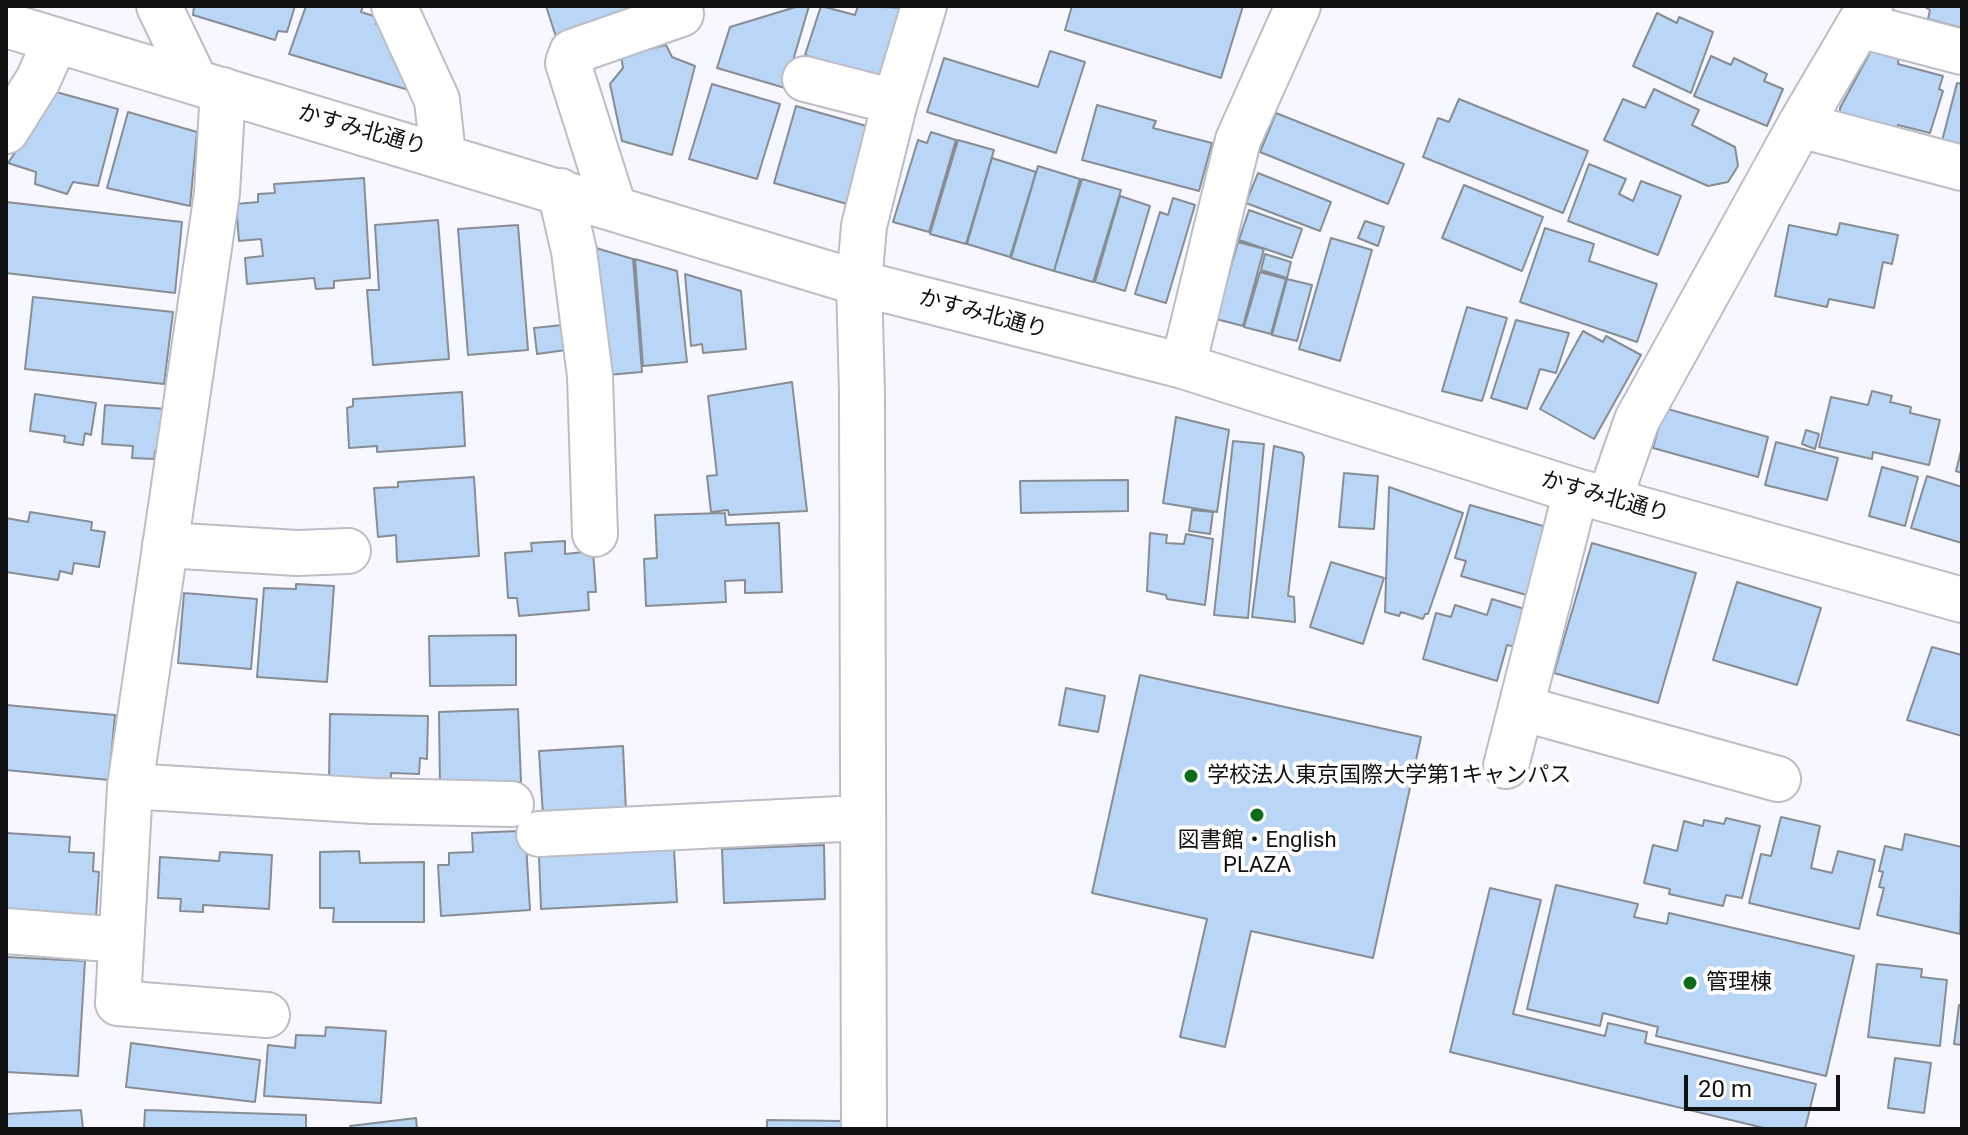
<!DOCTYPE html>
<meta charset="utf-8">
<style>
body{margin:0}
#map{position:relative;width:1968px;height:1135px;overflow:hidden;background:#f7f8ff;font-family:Roboto,sans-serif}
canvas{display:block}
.frame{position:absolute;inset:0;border:8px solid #111114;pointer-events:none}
.scale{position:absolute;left:1684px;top:1075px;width:156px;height:36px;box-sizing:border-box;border:4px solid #111114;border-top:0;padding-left:10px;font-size:24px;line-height:28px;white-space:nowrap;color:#111114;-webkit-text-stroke:6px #fff;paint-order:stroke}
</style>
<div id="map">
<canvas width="1968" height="1135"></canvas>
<div class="frame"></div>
<div class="scale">20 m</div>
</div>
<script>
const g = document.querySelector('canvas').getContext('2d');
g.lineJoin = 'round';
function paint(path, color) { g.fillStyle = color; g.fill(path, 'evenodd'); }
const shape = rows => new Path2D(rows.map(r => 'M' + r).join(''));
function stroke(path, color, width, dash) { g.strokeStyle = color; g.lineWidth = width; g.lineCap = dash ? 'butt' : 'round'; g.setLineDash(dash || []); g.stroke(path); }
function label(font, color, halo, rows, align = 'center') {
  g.font = font + ' Roboto,"Noto Sans JP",sans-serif'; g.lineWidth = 8; g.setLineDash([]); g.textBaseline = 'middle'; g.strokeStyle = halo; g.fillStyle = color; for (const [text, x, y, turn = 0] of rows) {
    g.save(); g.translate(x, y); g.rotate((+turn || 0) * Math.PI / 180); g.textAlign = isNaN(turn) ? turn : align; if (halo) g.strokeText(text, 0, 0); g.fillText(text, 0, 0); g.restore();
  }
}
const building = shape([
 [194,6,295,6,287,32,278,31,275,40,193,15,194,6],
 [306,6,363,6,361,12,377,17,376,24,384,27,412,91,289,54,306,6],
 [546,6,647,6,556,37,546,6],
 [799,6,809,6,785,88,717,68,730,27,799,6],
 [821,6,855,15,858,6,907,8,883,81,805,55,821,6],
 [1072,6,1243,6,1221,78,1065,30,1072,6],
 [1923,6,1962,6,1962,28,1928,19,1930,10,1923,6],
 [1657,13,1677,23,1679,17,1713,32,1691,93,1633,66,1657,13],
 [666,45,672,57,695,66,672,155,622,141,610,84,623,68,621,56,666,45],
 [1873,47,1899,53,1898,64,1943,76,1939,89,1943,91,1930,133,1898,125,1897,130,1840,115,1840,108,1873,47],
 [1050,51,1085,62,1056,153,927,112,944,58,1038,87,1050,51],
 [1711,56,1731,65,1734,58,1767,74,1764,81,1783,89,1767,126,1694,96,1711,56],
 [1957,83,1962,84,1962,146,1942,141,1957,83],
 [712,84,780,104,757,179,689,159,712,84],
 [1654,89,1699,110,1692,125,1735,147,1738,166,1728,182,1708,186,1604,140,1623,99,1645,108,1654,89],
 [56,92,118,109,98,186,73,182,67,194,35,184,36,172,8,163,56,92],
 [1459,99,1588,151,1563,213,1423,157,1438,118,1449,122,1459,99],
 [1097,105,1156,121,1153,128,1212,143,1199,191,1082,160,1097,105],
 [796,106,870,127,847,204,774,183,796,106],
 [128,112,197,132,190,206,107,188,128,112],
 [1276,113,1404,164,1388,204,1260,152,1276,113],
 [931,132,956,140,929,232,893,222,918,140,927,143,931,132],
 [958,140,994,150,966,244,930,234,958,140],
 [992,158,1036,172,1010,257,967,244,992,158],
 [1589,164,1626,179,1619,194,1633,201,1641,181,1681,196,1658,255,1568,221,1589,164],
 [1038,166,1080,179,1054,271,1011,258,1038,166],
 [1258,173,1331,202,1320,231,1246,203,1258,173],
 [364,178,370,278,334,281,334,288,316,289,314,278,247,284,245,258,263,256,261,239,239,241,236,204,258,202,258,194,275,193,274,184,364,178],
 [1082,179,1121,190,1093,282,1054,271,1082,179],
 [1464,185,1543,217,1522,271,1442,238,1464,185],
 [1120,196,1150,206,1125,291,1095,282,1120,196],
 [1173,198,1195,205,1166,303,1135,294,1160,212,1168,215,1173,198],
 [6,202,182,222,175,293,6,273,6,202],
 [1249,210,1302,229,1292,258,1239,240,1249,210],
 [438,220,449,359,373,365,367,290,379,290,375,225,438,220],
 [1365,221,1384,227,1378,246,1358,238,1365,221],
 [1840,223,1898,235,1892,264,1883,262,1874,308,1829,299,1827,307,1775,296,1789,225,1837,235,1840,223],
 [518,225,528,350,468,355,458,229,518,225],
 [1545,228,1594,244,1589,261,1657,284,1637,342,1520,302,1545,228],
 [1331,238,1372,250,1340,361,1299,349,1331,238],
 [1238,242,1264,249,1243,326,1216,319,1238,242],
 [596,248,633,259,642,372,608,375,596,248],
 [1265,254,1291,262,1287,278,1261,270,1265,254],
 [635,259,677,271,687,362,643,366,635,259],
 [1260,272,1286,279,1271,334,1244,327,1260,272],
 [685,274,741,291,746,349,703,353,702,344,691,346,685,274],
 [1287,279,1312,285,1297,341,1272,335,1287,279],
 [33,297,173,312,164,384,25,369,33,297],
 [1467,307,1507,318,1482,401,1442,391,1467,307],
 [1516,320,1569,333,1556,373,1540,369,1527,409,1491,398,1516,320],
 [562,325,566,350,537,354,534,328,562,325],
 [1583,331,1603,342,1606,336,1641,355,1594,439,1540,409,1583,331],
 [792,382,807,511,729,515,728,510,711,512,707,476,717,475,708,396,792,382],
 [1872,391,1892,396,1890,402,1911,407,1910,413,1940,420,1929,465,1873,452,1872,459,1819,447,1831,397,1868,405,1872,391],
 [462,392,465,446,377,452,377,446,349,448,347,408,353,406,353,399,462,392],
 [35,394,96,403,91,435,85,433,83,445,64,442,65,436,30,431,35,394],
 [105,405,168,409,165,452,155,451,154,459,132,458,133,446,102,444,105,405],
 [1664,408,1768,437,1758,477,1653,448,1664,408],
 [1176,417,1229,430,1217,512,1163,503,1176,417],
 [1806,430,1819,434,1815,449,1802,444,1806,430],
 [1233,441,1264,444,1248,618,1214,615,1233,441],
 [1776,442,1838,458,1827,500,1765,485,1776,442],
 [1274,446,1302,453,1304,457,1288,596,1294,597,1295,622,1252,617,1274,446],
 [1962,447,1962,473,1956,471,1962,447],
 [1882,467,1918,477,1905,526,1869,516,1882,467],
 [1344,473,1378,476,1374,529,1339,527,1344,473],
 [1927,476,1962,487,1962,543,1911,528,1927,476],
 [474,477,479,556,397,562,396,535,378,537,374,488,398,487,398,482,474,477],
 [1128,480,1128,511,1021,513,1020,481,1128,480],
 [1389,487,1463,513,1428,614,1425,614,1423,619,1401,612,1399,616,1385,612,1389,487],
 [1470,505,1557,530,1537,598,1461,576,1466,561,1455,558,1470,505],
 [1192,510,1213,512,1210,534,1189,531,1192,510],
 [30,512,92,522,91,530,105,532,99,567,74,563,72,574,60,571,58,580,6,572,6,518,28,522,30,512],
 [725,513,726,525,779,523,782,592,745,593,745,580,725,581,726,602,646,606,644,559,657,558,655,515,725,513],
 [1150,533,1167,535,1166,543,1184,544,1186,534,1213,539,1205,605,1167,599,1166,595,1147,591,1150,533],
 [565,541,565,554,593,551,596,592,588,592,589,610,519,616,517,598,508,598,505,553,532,551,531,543,565,541],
 [1592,543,1696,573,1658,703,1554,673,1592,543],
 [1331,562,1384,578,1363,644,1310,627,1331,562],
 [1737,582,1821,608,1797,685,1713,660,1737,582],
 [296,584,334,586,327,682,257,677,264,588,296,589,296,584],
 [184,593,257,599,251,669,178,663,184,593],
 [1492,599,1531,611,1520,648,1507,645,1497,681,1423,659,1436,613,1451,617,1455,605,1487,615,1492,599],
 [516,635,516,685,430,686,429,636,516,635],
 [1932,647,1962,655,1962,736,1907,720,1932,647],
 [1140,675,1421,737,1373,958,1251,931,1225,1047,1180,1037,1207,919,1092,893,1140,675],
 [1066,688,1105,696,1098,732,1059,725,1066,688],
 [6,705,115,715,109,780,6,770,6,705],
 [518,709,521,782,440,785,439,712,518,709],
 [330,714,428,716,427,759,420,758,419,774,391,773,391,783,329,782,330,714],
 [623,746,626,811,543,816,539,751,623,746],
 [1781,817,1820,826,1811,868,1832,873,1838,851,1875,860,1859,929,1749,903,1761,854,1771,856,1781,817],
 [1726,818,1760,826,1742,898,1726,895,1723,906,1669,894,1670,889,1644,883,1653,845,1677,851,1684,821,1703,826,1704,820,1724,824,1726,818],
 [518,831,519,845,526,844,530,910,441,916,438,865,449,865,449,853,473,852,472,833,518,831],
 [6,833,70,837,69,852,94,853,93,871,99,872,96,917,6,912,6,833],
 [1905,834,1962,847,1960,934,1877,915,1884,888,1879,887,1883,872,1879,871,1885,846,1902,850,1905,834],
 [824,845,825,899,724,903,722,849,824,845],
 [674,849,677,902,541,909,539,856,674,849],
 [359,851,360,863,424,862,424,922,333,922,334,908,320,908,320,852,359,851],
 [220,852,272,855,269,909,203,905,203,912,180,911,181,899,158,898,160,857,219,861,220,852],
 [1556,885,1638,904,1634,917,1667,924,1669,913,1854,956,1826,1076,1656,1036,1658,1027,1603,1013,1600,1026,1527,1009,1556,885],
 [1490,888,1541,900,1513,1014,1605,1036,1608,1023,1647,1032,1645,1043,1816,1084,1805,1129,1768,1129,1450,1052,1490,888],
 [6,957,85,961,78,1076,6,1072,6,957],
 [1877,964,1922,969,1921,977,1947,980,1940,1046,1868,1037,1877,964],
 [1959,1005,1962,1005,1962,1045,1954,1044,1959,1005],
 [326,1027,386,1031,381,1103,264,1096,268,1045,295,1048,296,1035,325,1036,326,1027],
 [131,1043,260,1060,255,1102,126,1087,131,1043],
 [1895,1058,1931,1063,1924,1113,1888,1108,1895,1058],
 [81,1110,83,1129,6,1129,6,1114,81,1110],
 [145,1110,306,1115,306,1129,144,1129,145,1110],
 [416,1118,417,1129,351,1129,350,1126,416,1118],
 [767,1120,841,1121,841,1129,767,1129,767,1120]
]);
paint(building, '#bad6f6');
stroke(building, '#878d93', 2);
const minor = shape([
 [159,6,195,81],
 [394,6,437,100,443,155],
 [6,25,859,283,1183,366,1576,491,1962,600],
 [1859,25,1962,52],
 [805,79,895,102],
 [223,90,217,193,130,786,118,1003,267,1015],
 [1800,125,1962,168],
 [6,131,38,80,56,40],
 [560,191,574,251,590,376,595,534],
 [614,208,568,63,572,52,681,14],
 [1183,366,1238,140,1298,6],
 [1609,500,1637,420,1800,125,1870,6],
 [165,545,297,553,348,551],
 [1521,708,1778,779],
 [1506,766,1576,491],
 [130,786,373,801,511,804],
 [539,834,861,818],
 [6,931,121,940],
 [864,1129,862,393,859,283,864,226,895,102,924,6]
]);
stroke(minor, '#bcbdc5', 48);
stroke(minor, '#fff', 44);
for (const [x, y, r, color] of [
 [1191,776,8,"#0d6c18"],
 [1257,815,8,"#0d6c18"],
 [1690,983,8,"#0d6c18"]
]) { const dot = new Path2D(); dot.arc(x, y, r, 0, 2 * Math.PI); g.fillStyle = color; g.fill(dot); stroke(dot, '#fff', 3); }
label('22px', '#111114', '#fff', [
 ["かすみ北通り",362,131,16],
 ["かすみ北通り",983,315,15],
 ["かすみ北通り",1605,498,16]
]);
label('22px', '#111114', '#fff', [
 ["学校法人東京国際大学第1キャンパス",1207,776],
 ["図書館・English",1257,841,"center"],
 ["PLAZA",1257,866,"center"],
 ["管理棟",1706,983]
], 'left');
</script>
